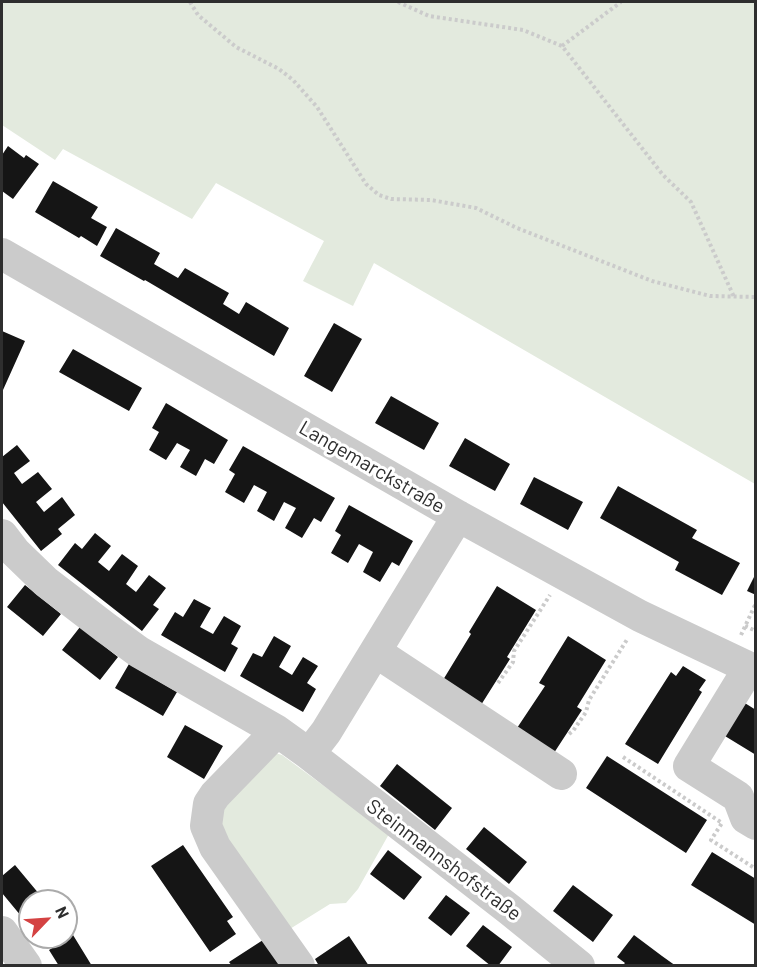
<!DOCTYPE html>
<meta charset="utf-8">
<style>
body{margin:0}
#map{position:relative;width:757px;height:967px;overflow:hidden;background:#fff;font-family:Barlow,sans-serif}
canvas{display:block}
.frame{position:absolute;inset:0;border:3px solid #2e2e2e;pointer-events:none}
.north{position:absolute;left:18px;top:889px;width:60px;height:60px;box-sizing:border-box;background:#fff;border:2px solid #ababab;border-radius:50%;rotate:65deg;font-size:16px;font-weight:700;line-height:24px;text-align:center;color:#2e2e2e}
.north::after{content:'';display:block;margin:auto;width:21px;height:27px;background:#d44242;clip-path:polygon(50% 0,100% 100%,50% 72%,0 100%)}
</style>
<div id="map">
<canvas width="757" height="967"></canvas>
<div class="frame"></div>
<div class="north">N</div>
</div>
<script>
const g = document.querySelector('canvas').getContext('2d');
g.lineJoin = 'round';
function paint(path, color) { g.fillStyle = color; g.fill(path, 'evenodd'); }
const shape = rows => new Path2D(rows.map(r => 'M' + r).join(''));
function stroke(path, color, width, dash) { g.strokeStyle = color; g.lineWidth = width; g.lineCap = dash ? 'butt' : 'round'; g.setLineDash(dash || []); g.stroke(path); }
function label(font, color, halo, rows, align = 'center') {
  g.font = font + ' Barlow,sans-serif'; g.lineWidth = 6; g.setLineDash([]); g.textBaseline = 'middle'; g.strokeStyle = halo; g.fillStyle = color; for (const [text, x, y, turn = 0] of rows) {
    g.save(); g.translate(x, y); g.rotate((+turn || 0) * Math.PI / 180); g.textAlign = isNaN(turn) ? turn : align; if (halo) g.strokeText(text, 0, 0); g.fillText(text, 0, 0); g.restore();
  }
}
paint(shape([
 [2,2,755,2,755,484,374,263,353,306,303,281,324,241,216,183,192,219,63,149,55,160,2,125],
 [272,752,282,755,389,834,358,889,346,903,330,904,285,932,215,830,219,802]
]), '#e3eade');
paint(shape([
 [8,146,24,158,26,155,39,164,13,199,2,191,2,155],
 [53,181,98,207,91,218,107,227,97,246,81,236,79,238,35,212],
 [116,228,160,253,154,264,178,278,185,268,229,293,223,304,239,314,246,302,289,328,274,356,145,280,144,281,100,256],
 [334,323,362,339,332,392,304,376],
 [2,331,25,341,3,390,2,389],
 [73,349,142,388,129,411,59,372],
 [391,396,439,423,424,450,375,423],
 [166,403,228,440,214,464,205,459,196,476,180,467,190,450,177,443,166,460,149,450,159,432,152,428],
 [465,438,510,464,495,491,449,466],
 [17,445,30,461,14,473,22,484,38,472,52,489,36,502,44,512,62,497,75,515,58,529,62,534,41,551,2,502,2,457],
 [243,446,335,498,321,522,314,518,302,538,285,528,296,508,284,502,274,521,257,511,267,492,254,485,244,503,225,492,235,474,229,470],
 [534,477,583,502,568,530,520,504],
 [618,486,697,530,692,538,740,563,722,595,675,570,679,562,600,518],
 [349,505,413,541,399,566,392,562,380,582,363,572,373,552,359,544,348,563,331,553,341,535,335,531],
 [95,533,111,546,98,562,109,571,122,554,138,566,126,584,136,592,149,575,166,588,153,605,159,609,142,631,58,565,75,543,82,549],
 [756,573,756,595,747,591],
 [25,585,61,614,43,636,7,607],
 [497,586,536,610,507,657,510,659,481,705,443,680,471,634,469,632],
 [194,599,211,608,200,627,213,634,224,616,241,626,231,644,238,648,225,672,161,635,175,612,183,617],
 [80,627,118,657,100,680,62,650],
 [274,636,291,646,279,667,292,675,303,657,318,666,307,683,316,689,303,712,240,676,253,653,262,657],
 [568,636,606,660,577,707,582,710,552,756,515,731,545,686,539,683],
 [129,664,177,692,163,716,115,688],
 [683,666,706,680,699,690,702,692,658,764,625,744,671,672,676,676],
 [740,700,756,710,756,755,720,733],
 [185,725,223,746,204,779,167,757],
 [607,756,707,820,686,853,586,788],
 [397,764,452,808,435,830,380,786],
 [484,827,527,862,509,884,466,849],
 [183,845,233,917,227,921,236,934,210,952,151,866],
 [388,850,422,877,404,900,370,874],
 [712,852,756,879,756,925,691,885],
 [15,865,45,901,30,901,30,918,26,922,2,893,2,876],
 [573,885,613,915,593,942,553,911],
 [446,895,470,913,451,936,428,918],
 [483,925,512,947,498,966,491,966,466,946],
 [73,935,92,966,59,966,49,950],
 [634,935,662,956,676,966,622,966,625,963,617,957],
 [349,936,369,966,319,966,315,959],
 [263,940,280,966,232,966,229,962]
]), '#151515');
stroke(shape([
 [190,2,198,15,236,47,279,69,293,80,317,107,366,184,379,195,391,199,431,200,476,208,517,228,652,281,710,296,756,297],
 [398,2,429,16,523,30,562,46,663,175,691,202,734,297],
 [562,46,621,2],
 [745,626,756,631],
 [741,635,756,603],
 [498,683,513,662,514,651,550,595],
 [569,734,573,731,586,712,589,700,628,638],
 [623,757,722,823,711,840,756,869]
]), '#cbcbcb', 4, [3, 3]);
stroke(shape([
 [2,254,458,516,640,616,756,671],
 [2,535,15,552,46,582,106,628,139,652,277,731,309,754,510,910,579,966],
 [376,652,561,774],
 [749,668,689,766,738,797,746,818,756,824],
 [277,731,215,795,209,804,206,826,215,847,299,966],
 [309,754,326,732,458,516],
 [2,932,26,966]
]), '#cbcbcb', 32);
label('20px', '#2e2e2e', '#fff', [
 ["Langemarckstraße",372,467,30],
 ["Steinmannshofstraße",444,860,37]
]);
</script>
